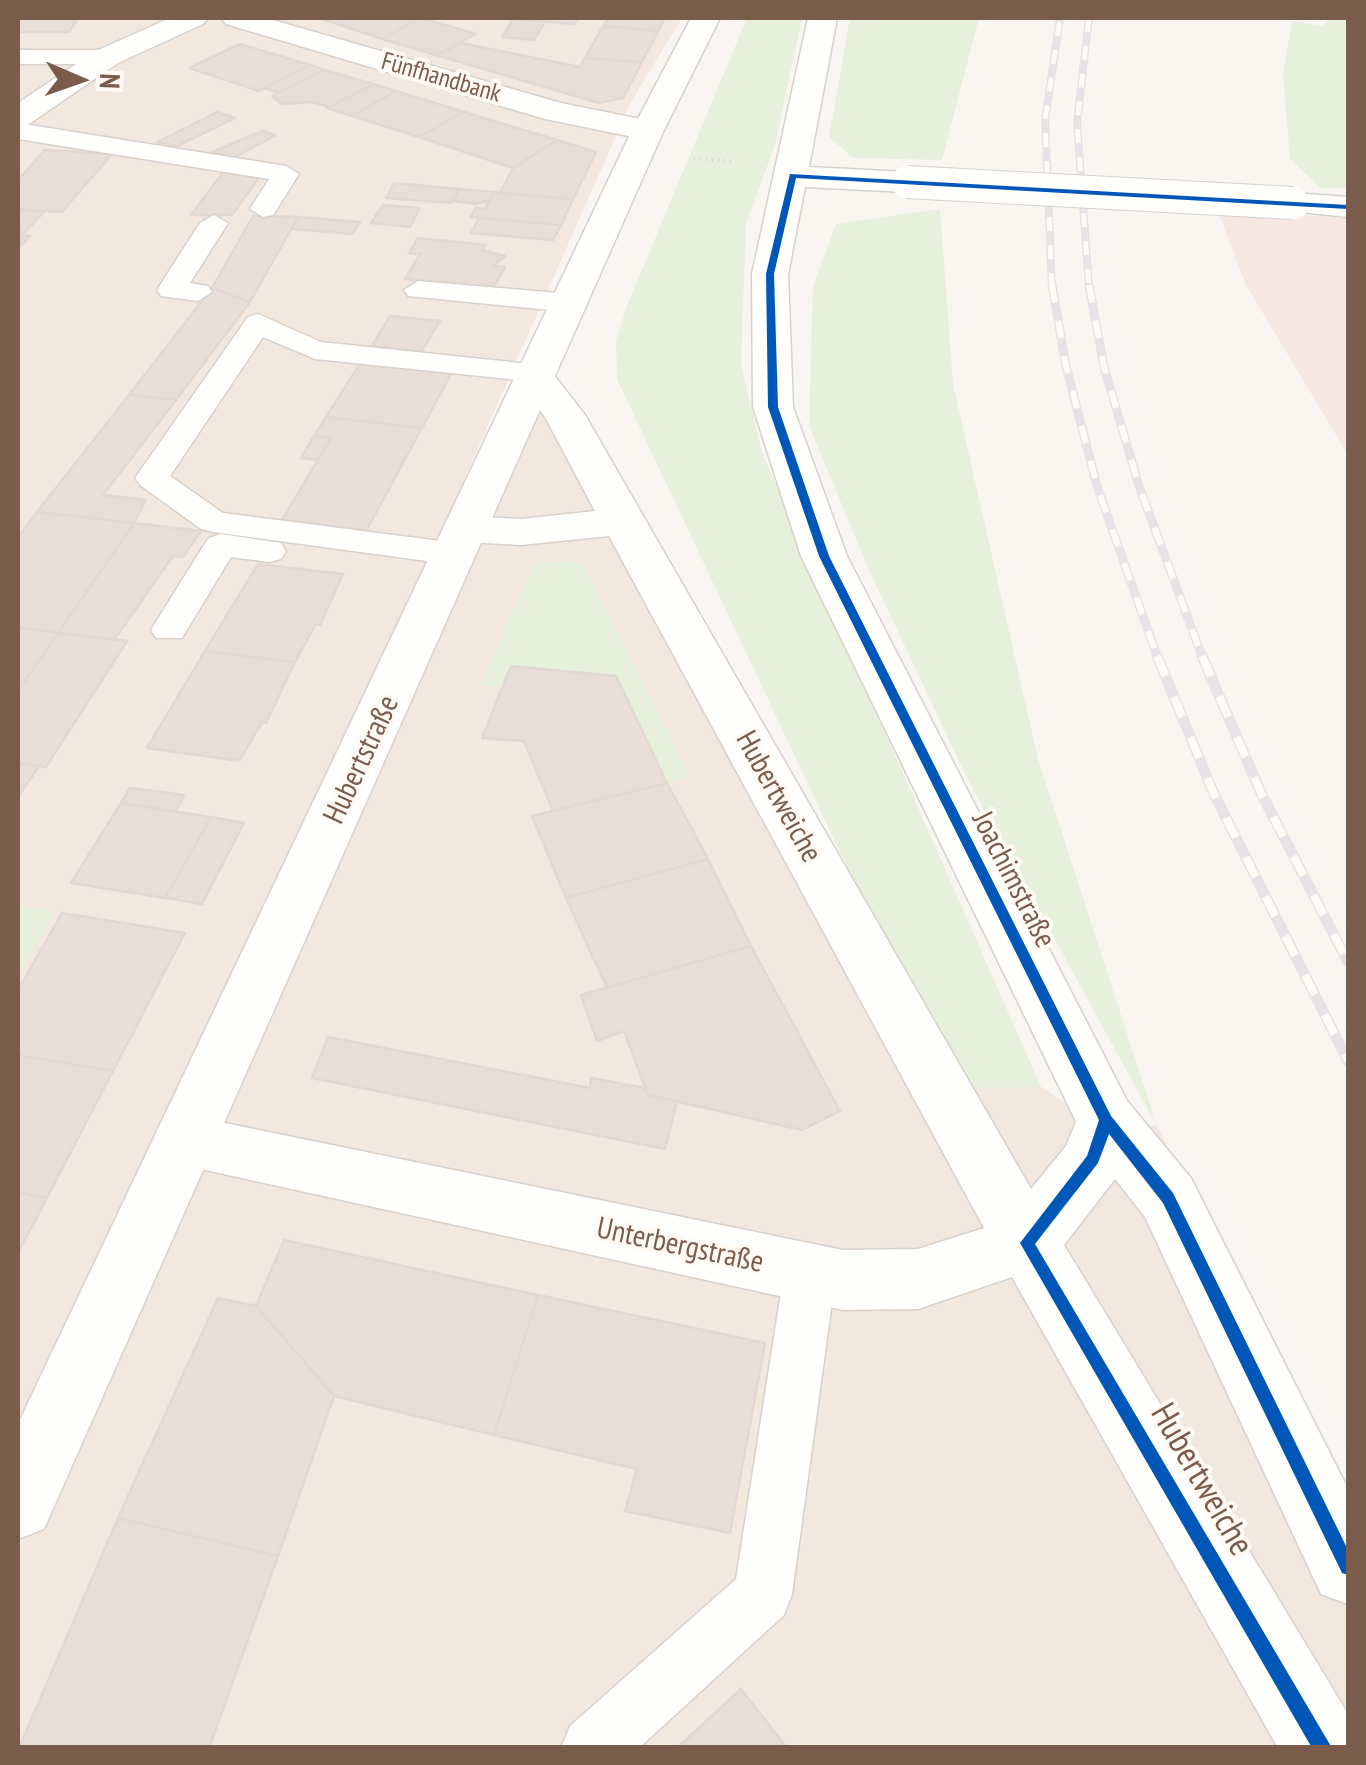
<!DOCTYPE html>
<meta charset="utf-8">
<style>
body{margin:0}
#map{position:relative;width:1366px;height:1765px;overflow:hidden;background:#f9f5f0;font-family:"PT Sans Narrow",sans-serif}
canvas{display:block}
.frame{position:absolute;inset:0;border:20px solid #7a5c4d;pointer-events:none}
.north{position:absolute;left:30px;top:30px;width:100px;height:100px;-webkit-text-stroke:8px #fffaf3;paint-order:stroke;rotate:92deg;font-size:28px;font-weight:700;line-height:40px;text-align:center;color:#7a5c4d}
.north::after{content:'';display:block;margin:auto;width:35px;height:45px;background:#7a5c4d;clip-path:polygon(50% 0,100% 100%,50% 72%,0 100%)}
</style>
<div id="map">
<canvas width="1366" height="1765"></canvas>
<div class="frame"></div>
<div class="north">N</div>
</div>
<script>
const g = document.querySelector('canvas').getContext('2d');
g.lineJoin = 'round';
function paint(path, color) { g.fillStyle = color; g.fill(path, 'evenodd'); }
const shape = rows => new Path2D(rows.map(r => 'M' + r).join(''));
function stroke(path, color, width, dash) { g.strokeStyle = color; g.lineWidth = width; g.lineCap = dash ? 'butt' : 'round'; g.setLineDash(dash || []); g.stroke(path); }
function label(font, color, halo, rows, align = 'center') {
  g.font = font + ' "PT Sans Narrow",sans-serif'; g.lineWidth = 8; g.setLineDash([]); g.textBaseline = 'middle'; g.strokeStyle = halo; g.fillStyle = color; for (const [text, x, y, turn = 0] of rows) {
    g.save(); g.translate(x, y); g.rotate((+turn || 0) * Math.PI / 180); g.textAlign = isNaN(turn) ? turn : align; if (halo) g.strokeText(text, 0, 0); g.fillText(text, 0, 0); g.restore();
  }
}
paint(shape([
 [18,18,682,18,631,102,439,536,18,1421],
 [536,390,972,1088,1041,1087,1091,1119,1157,1126,1348,1496,1348,1747,18,1748,18,1551,461,567]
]), '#f2e8de');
paint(shape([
 [1218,212,1348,217,1348,455,1246,285]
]), '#f6e8e1');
paint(shape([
 [747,18,802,18,775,145,746,224,741,364,762,453,1041,1087,972,1088,849,871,617,379,616,341,627,306],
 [850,18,979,18,942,160,853,158,829,137],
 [1331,18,1348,18,1348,188,1321,188,1290,159,1283,75,1292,21,1323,26],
 [940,209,953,384,1038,759,1157,1126,970,784,867,566,809,425,813,287,836,224],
 [575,561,582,564,691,777,667,783,616,676,512,666,502,687,480,685,534,563],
 [18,906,55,911,18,975]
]), '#e7f0db');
const building = shape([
 [18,18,78,18,69,32,18,32,18,18],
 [319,18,421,18,382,39,319,18],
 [421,18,476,34,436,55,382,39,421,18],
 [505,18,578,18,574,24,505,18],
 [609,18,665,18,658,31,603,26,609,18],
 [513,19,545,22,534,40,502,37,513,19],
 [603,26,658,31,642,62,585,58,603,26],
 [461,43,580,67,585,58,642,62,623,98,599,103,436,55,461,43],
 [240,44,310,65,259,91,189,68,240,44],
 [310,65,324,70,279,93,264,88,310,65],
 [324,70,373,84,329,107,312,102,282,104,272,96,324,70],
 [373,84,396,91,352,116,327,108,373,84],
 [396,91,464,112,419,137,352,116,396,91],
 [217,112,235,118,177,146,157,142,217,112],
 [464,112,557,140,513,168,419,137,464,112],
 [262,131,276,135,233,158,210,153,262,131],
 [557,140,596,152,573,199,500,193,513,168,557,140],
 [45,150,112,154,62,212,18,209,18,180,45,150],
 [224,171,260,176,232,215,191,215,224,171],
 [394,183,459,189,451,203,386,198,394,183],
 [459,189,494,192,490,200,476,204,453,201,459,189],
 [494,192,500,193,573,199,561,225,470,217,476,208,485,209,494,192],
 [383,205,420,208,410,227,371,223,383,205],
 [18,209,44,212,22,235,30,236,21,246,18,209],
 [253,216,298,217,250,302,212,288,253,216],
 [298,217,360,222,352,234,292,229,298,217],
 [479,218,561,225,553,240,471,233,479,218],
 [418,238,486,245,482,250,505,256,493,266,505,267,495,285,483,288,405,279,420,254,409,253,418,238],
 [212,288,250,302,176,400,129,395,212,288],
 [390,316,440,321,422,351,372,346,390,316],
 [361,362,452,372,422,428,326,417,361,362],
 [129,395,176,400,103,495,146,500,134,523,37,512,129,395],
 [326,417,422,428,366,531,282,520,331,438,314,436,326,417],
 [314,436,331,438,317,460,301,458,314,436],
 [37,512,134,523,58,633,18,627,18,537,37,512],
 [134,523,201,531,183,557,173,556,114,640,58,633,134,523],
 [258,564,343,574,320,625,316,624,295,662,205,651,258,564],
 [18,627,58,633,18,691,18,627],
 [58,633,127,641,46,767,18,763,18,691,58,633],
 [205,651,295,662,266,723,262,722,239,761,147,748,205,651],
 [511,666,616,676,667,783,553,811,524,741,482,738,511,666],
 [18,763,39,766,18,797,18,763],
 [667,783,708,859,566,898,532,816,667,783],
 [130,788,184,795,175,812,121,803,130,788],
 [121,803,211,817,165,898,71,883,121,803],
 [211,817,244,823,202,904,165,898,211,817],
 [708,859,751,946,607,988,566,898,708,859],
 [62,913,185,933,113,1071,18,1055,18,990,62,913],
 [751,946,840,1111,802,1130,648,1095,624,1031,597,1041,581,995,751,946],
 [328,1037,590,1088,591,1078,645,1088,648,1095,677,1101,665,1149,312,1078,328,1037],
 [18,1055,113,1071,47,1198,18,1192,18,1055],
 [18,1192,47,1198,18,1253,18,1192],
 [284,1240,538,1295,494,1435,334,1396,256,1306,284,1240],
 [538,1295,765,1343,730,1533,625,1511,637,1469,494,1435,538,1295],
 [218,1298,256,1306,334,1396,278,1556,118,1518,218,1298],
 [118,1518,278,1556,209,1748,19,1748,118,1518],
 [741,1689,787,1748,677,1748,741,1689]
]);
paint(building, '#e6ded7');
stroke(building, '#e2d8d2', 2.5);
const service = shape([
 [18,50,107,50,119,57,107,64,18,64,18,50],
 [18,123,286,166,299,174,273,215,263,217,250,209,269,179,18,139,18,123],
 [214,215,228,223,190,283,208,286,212,292,198,301,161,296,157,290,200,223,214,215],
 [418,281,570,294,585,303,570,312,408,296,404,290,418,281],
 [258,314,321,342,549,366,553,373,549,380,538,382,315,359,263,337,170,476,223,513,456,543,468,546,473,554,468,562,456,565,213,532,201,529,140,485,135,478,248,317,258,314],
 [221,534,281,543,286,551,281,559,269,562,231,557,182,638,156,638,151,630,204,545,209,538,221,534],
 [810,1250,828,1257,836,1273,792,1594,784,1615,639,1748,561,1748,570,1726,736,1579,784,1273,792,1257,810,1250]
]);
const minor = shape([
 [170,18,208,18,203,24,118,63,29,124,18,127,18,103,96,51,170,18],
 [221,18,266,18,561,103,660,123,664,130,648,140,545,119,226,24,221,18],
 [536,366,550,370,585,415,1031,1189,1066,1146,1084,1102,1106,1094,1128,1102,1191,1178,1348,1489,1348,1604,1321,1594,1145,1217,1115,1179,1064,1245,1348,1714,1348,1748,1278,1748,1012,1277,918,1309,843,1310,164,1161,155,1142,164,1123,186,1115,843,1250,918,1249,984,1228,609,536,521,545,467,542,451,538,445,529,451,520,467,516,521,519,595,511,545,417,516,378,522,370,536,366]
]);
const tertiary = shape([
 [691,18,720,18,664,130,44,1529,18,1539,18,1424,632,130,691,18],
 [808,18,837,18,809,167,907,172,919,175,924,182,919,189,907,192,805,187,788,274,793,407,847,556,1137,1120,1128,1138,1106,1146,1084,1138,801,556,753,407,752,274,808,18],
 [1293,193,1348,197,1348,217,1281,210,1276,203,1281,196,1293,193]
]);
stroke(service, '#d7d1cb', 3);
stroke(minor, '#d7d1cb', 3);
stroke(tertiary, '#d7d1cb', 3);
stroke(shape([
 [694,159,735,161]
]), '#dcd5d0', 4, [1, 5]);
paint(service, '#fefefd');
paint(minor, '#fefefd');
paint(tertiary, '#fefefd');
const railFar2 = shape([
 [1089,18,1077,123,1089,287],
 [1052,287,1045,120,1060,18]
]);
const railFar1 = shape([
 [1052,285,1066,366,1097,486,1158,659],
 [1089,285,1104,367,1139,486,1203,659]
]);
const rail = shape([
 [1157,656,1214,794,1348,1061],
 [1202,656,1261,793,1348,962]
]);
stroke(railFar2, '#e6e3e7', 8);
stroke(railFar1, '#e6e3e7', 9);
stroke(rail, '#e6e3e7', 11);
stroke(railFar2, '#fffaf3', 5, [14]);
stroke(railFar1, '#fffaf3', 6, [18]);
stroke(rail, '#fffaf3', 8, [22]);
const tertiaryBridge = shape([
 [907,182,1293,203]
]);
stroke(tertiaryBridge, '#d7d1cb', 34, []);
stroke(tertiaryBridge, '#fefefd', 32);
paint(shape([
 [790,174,1348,205,1348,209,796,178,774,274,778,407,829,556,1111,1116,1173,1193,1348,1550,1348,1575,1342,1573,1163,1203,1109,1134,1098,1163,1035,1244,1332,1748,1312,1748,1020,1243,1087,1156,1099,1120,819,556,768,407,766,274,790,174]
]), '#0057b8');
label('25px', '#7a5c4d', '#fffaf3', [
 ["Fünfhandbank",441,78,16]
]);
label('30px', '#7a5c4d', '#fffaf3', [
 ["Hubertstraße",362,760,-65],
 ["Hubertweiche",778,797,61],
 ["Joachimstraße",1013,880,63],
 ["Unterbergstraße",680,1246,12]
]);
label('35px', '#7a5c4d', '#fffaf3', [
 ["Hubertweiche",1201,1480,60]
]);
</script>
